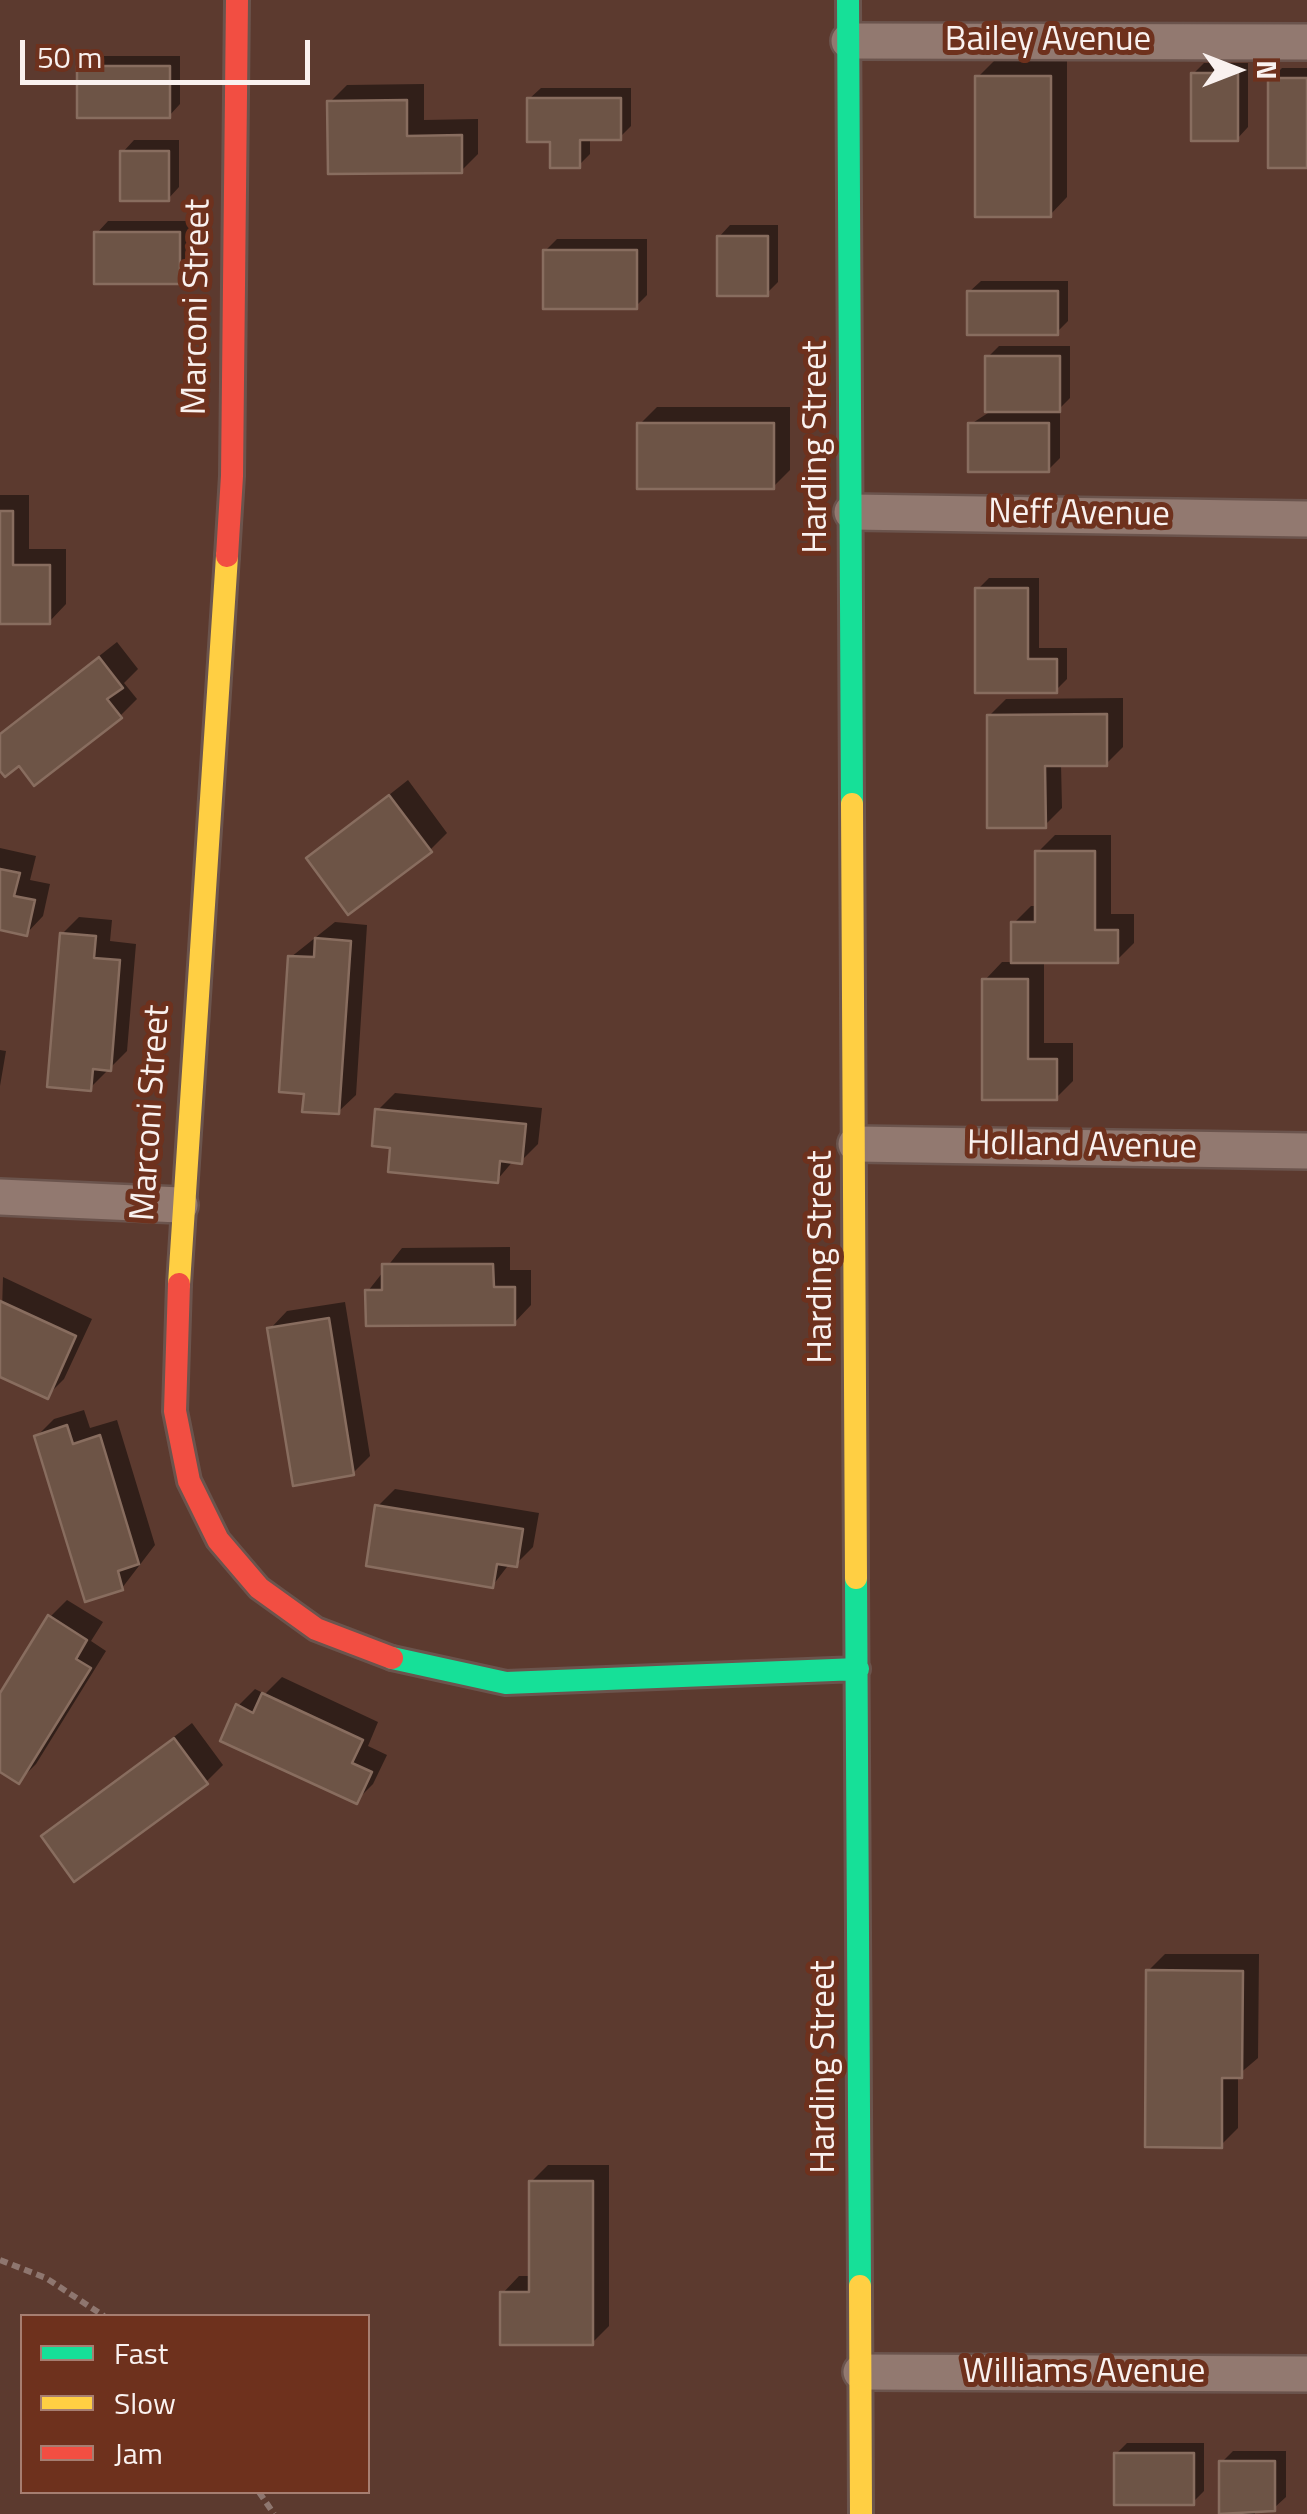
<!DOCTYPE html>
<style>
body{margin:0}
#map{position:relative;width:1307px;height:2514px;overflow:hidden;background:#5c3a2f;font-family:"Titillium Web",sans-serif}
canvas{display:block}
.legend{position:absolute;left:20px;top:2314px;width:350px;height:180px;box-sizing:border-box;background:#6e311d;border:2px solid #a67e71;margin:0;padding:12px 18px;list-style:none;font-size:30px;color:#f9f1ef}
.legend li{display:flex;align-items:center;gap:20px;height:50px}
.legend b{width:50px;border:2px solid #a67e71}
.north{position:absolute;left:1187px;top:20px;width:100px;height:100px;-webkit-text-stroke:8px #6e311d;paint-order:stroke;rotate:90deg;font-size:28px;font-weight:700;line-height:40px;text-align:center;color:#f9f1ef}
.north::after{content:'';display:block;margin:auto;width:35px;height:45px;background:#f9f1ef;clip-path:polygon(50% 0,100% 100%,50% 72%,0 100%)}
.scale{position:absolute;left:20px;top:40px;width:290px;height:45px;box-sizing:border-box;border:5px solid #f9f1ef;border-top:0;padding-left:12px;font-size:30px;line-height:35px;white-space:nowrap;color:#f9f1ef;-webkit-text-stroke:8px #6e311d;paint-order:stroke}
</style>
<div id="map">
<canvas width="1307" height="2514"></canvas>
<ul class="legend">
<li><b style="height:12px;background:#16e098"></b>Fast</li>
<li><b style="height:12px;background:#ffcf43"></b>Slow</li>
<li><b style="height:12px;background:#f24e42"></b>Jam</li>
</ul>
<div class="north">N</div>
<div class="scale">50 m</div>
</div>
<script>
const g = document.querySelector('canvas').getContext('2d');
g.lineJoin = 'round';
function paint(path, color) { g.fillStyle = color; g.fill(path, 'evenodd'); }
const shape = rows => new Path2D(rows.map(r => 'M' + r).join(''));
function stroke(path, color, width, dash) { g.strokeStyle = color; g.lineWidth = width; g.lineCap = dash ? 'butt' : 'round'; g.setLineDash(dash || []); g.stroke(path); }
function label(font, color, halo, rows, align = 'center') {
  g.font = font + ' "Titillium Web",sans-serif'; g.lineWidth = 10; g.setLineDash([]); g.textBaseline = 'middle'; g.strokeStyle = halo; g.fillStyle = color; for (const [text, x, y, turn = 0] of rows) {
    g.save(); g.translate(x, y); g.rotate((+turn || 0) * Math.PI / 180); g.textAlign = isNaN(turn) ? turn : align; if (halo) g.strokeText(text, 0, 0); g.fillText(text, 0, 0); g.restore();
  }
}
paint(shape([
 [91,56,180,56,180,104,169,116,80,67],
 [995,60,1067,60,1067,197,1050,215,978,77],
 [1204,63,1248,63,1248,127,1237,139,1193,74],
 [1282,68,1307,68,1307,165,1271,79],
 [424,84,424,120,478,119,478,154,461,171,330,102,347,85],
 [541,88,631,88,631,126,620,137,590,137,590,154,579,165,552,140,529,99],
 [134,140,179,140,179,187,168,199,123,152],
 [108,221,190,221,190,271,179,282,97,233],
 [730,225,778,225,778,282,767,293,719,237],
 [557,239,647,239,647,295,636,306,545,251],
 [981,281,1068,281,1068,321,1057,332,969,292],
 [999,346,1070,346,1070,398,1055,413,1060,413,1060,458,1048,470,971,424,988,413,988,357],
 [657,407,790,407,790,470,773,487,640,424],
 [0,495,29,495,29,549,66,549,66,604,49,622,0,622],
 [989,578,1039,578,1039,648,1067,648,1067,679,1056,690,978,690,978,589],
 [117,642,138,669,124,683,137,699,120,716,20,763,0,767,0,734],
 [1123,698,1123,747,1106,764,1061,764,1062,808,1045,825,989,716,1006,699],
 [408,780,447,833,430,850,309,858],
 [1055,835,1111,835,1111,914,1134,914,1134,943,1117,960,1044,960,1044,1043,1073,1043,1073,1081,1056,1098,985,1098,985,980,1002,962,1014,962,1014,923,1031,906,1038,906,1038,852],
 [0,848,36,856,30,880,50,884,43,916,26,934,0,928],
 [79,917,112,920,110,941,136,944,127,1051,90,1088,62,934],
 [335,922,367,925,356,1095,338,1112,306,1092,291,957],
 [0,1050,6,1051,0,1086],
 [395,1093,542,1108,538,1144,521,1161,514,1160,497,1180,393,1145,378,1110],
 [510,1247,510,1270,531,1270,531,1305,514,1323,368,1291,402,1248],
 [3,1277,92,1319,64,1379,47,1396,0,1374],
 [345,1302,370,1456,353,1473,270,1329,287,1311],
 [84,1410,90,1428,117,1420,155,1545,122,1588,37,1436,54,1419],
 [395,1489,539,1513,533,1547,516,1564,510,1563,493,1585,378,1506],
 [67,1600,103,1622,91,1641,106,1651,36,1764,19,1781,0,1769,0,1698,50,1617],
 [282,1677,378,1722,368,1746,387,1755,373,1784,356,1801,238,1706,255,1689,265,1694],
 [192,1723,223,1765,206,1782,44,1837],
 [1165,1954,1259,1954,1258,2058,1238,2075,1238,2128,1221,2145,1148,1971],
 [548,2165,609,2165,609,2326,592,2343,502,2294,519,2276,531,2276,531,2182],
 [1127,2443,1204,2443,1204,2491,1193,2502,1116,2454],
 [1233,2451,1286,2451,1286,2497,1274,2508,1255,2508,1255,2514,1222,2514,1222,2462]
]), '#0007');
const building = shape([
 [77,66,170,66,170,118,77,118,77,66],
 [1191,73,1238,73,1238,141,1191,141,1191,73],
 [975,76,1051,76,1051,217,975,217,975,76],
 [1268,78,1307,78,1307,168,1268,168,1268,78],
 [527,98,621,98,621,140,580,140,580,168,550,168,550,142,527,142,527,98],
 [407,100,407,136,462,135,462,173,328,174,327,101,407,100],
 [120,151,169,151,169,201,120,201,120,151],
 [94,232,180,232,180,284,94,284,94,232],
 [717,236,768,236,768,296,717,296,717,236],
 [543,250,637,250,637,309,543,309,543,250],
 [967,291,1058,291,1058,335,967,335,967,291],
 [985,356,1060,356,1060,412,985,412,985,356],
 [637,423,774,423,774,489,637,489,637,423],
 [968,423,1049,423,1049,472,968,472,968,423],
 [0,511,13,511,13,565,50,565,50,624,0,624,0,511],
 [975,588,1028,588,1028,659,1057,659,1057,693,975,693,975,588],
 [99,657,123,688,107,699,122,718,34,786,19,766,5,777,0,771,0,734,99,657],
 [1107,714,1107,766,1045,766,1046,828,987,828,987,715,1107,714],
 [389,795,432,852,348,915,306,858,389,795],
 [1035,851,1095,851,1095,930,1118,930,1118,963,1011,963,1011,922,1035,922,1035,851],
 [0,869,20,873,14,896,35,900,27,936,0,930,0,869],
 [60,933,96,936,94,958,120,960,111,1071,93,1069,91,1091,47,1087,60,933],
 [315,938,351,941,339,1114,302,1112,304,1094,279,1092,288,956,314,957,315,938],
 [982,979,1028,979,1028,1059,1057,1059,1057,1100,982,1100,982,979],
 [375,1109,526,1124,522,1164,500,1161,498,1183,388,1172,390,1148,372,1146,375,1109],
 [382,1264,493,1264,494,1287,515,1287,515,1325,366,1326,365,1290,382,1290,382,1264],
 [0,1301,76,1336,48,1399,0,1377,0,1301],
 [329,1318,354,1475,293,1486,267,1328,329,1318],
 [67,1425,73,1444,100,1435,139,1564,118,1571,123,1590,85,1602,34,1436,67,1425],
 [375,1505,523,1529,517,1567,497,1564,493,1588,366,1566,375,1505],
 [48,1615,87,1640,76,1659,91,1668,19,1784,0,1772,0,1693,48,1615],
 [262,1693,363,1740,352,1763,372,1772,357,1804,220,1741,236,1704,253,1713,262,1693],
 [174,1738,208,1784,74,1882,41,1836,174,1738],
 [1146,1970,1243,1971,1242,2078,1222,2078,1222,2148,1145,2147,1146,1970],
 [529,2181,593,2181,593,2345,500,2345,500,2292,529,2292,529,2181],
 [1114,2453,1194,2453,1194,2505,1114,2505,1114,2453],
 [1219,2461,1275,2461,1275,2511,1219,2514,1219,2461]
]);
paint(building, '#6d5446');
stroke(building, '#886d5f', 2.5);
const street = shape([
 [849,41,1307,42],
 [852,512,1307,519],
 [856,1144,1307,1151],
 [0,1197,180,1205],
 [861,2372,1307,2374]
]);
const fast = shape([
 [848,0,852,804],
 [856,1578,860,2286],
 [392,1658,506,1683,858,1669]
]);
const slow = shape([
 [852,804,856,1578],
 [179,1284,227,556],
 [860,2286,861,2514]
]);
const jam = shape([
 [227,556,232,476,237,0],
 [179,1284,175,1411,189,1481,218,1540,259,1588,316,1629,392,1658]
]);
stroke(street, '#6b544d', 40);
stroke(fast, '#6b544d', 28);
stroke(slow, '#6b544d', 28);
stroke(jam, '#6b544d', 28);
stroke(shape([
 [0,2260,46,2278,104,2316],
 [259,2492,274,2514]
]), '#8e766f', 6, [8, 5]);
stroke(street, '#927970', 35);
stroke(fast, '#16e098', 22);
stroke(slow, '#ffcf43', 22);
stroke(jam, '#f24e42', 22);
label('35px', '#f9f1ef', '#6e311d', [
 ["Bailey Avenue",1048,41],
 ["Marconi Street",198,307,-89],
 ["Harding Street",817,447,-90],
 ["Neff Avenue",1079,515,1],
 ["Marconi Street",152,1113,-86],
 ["Holland Avenue",1082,1147,1],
 ["Harding Street",822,1257,-90],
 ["Harding Street",825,2067,-90],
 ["Williams Avenue",1084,2373]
]);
</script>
